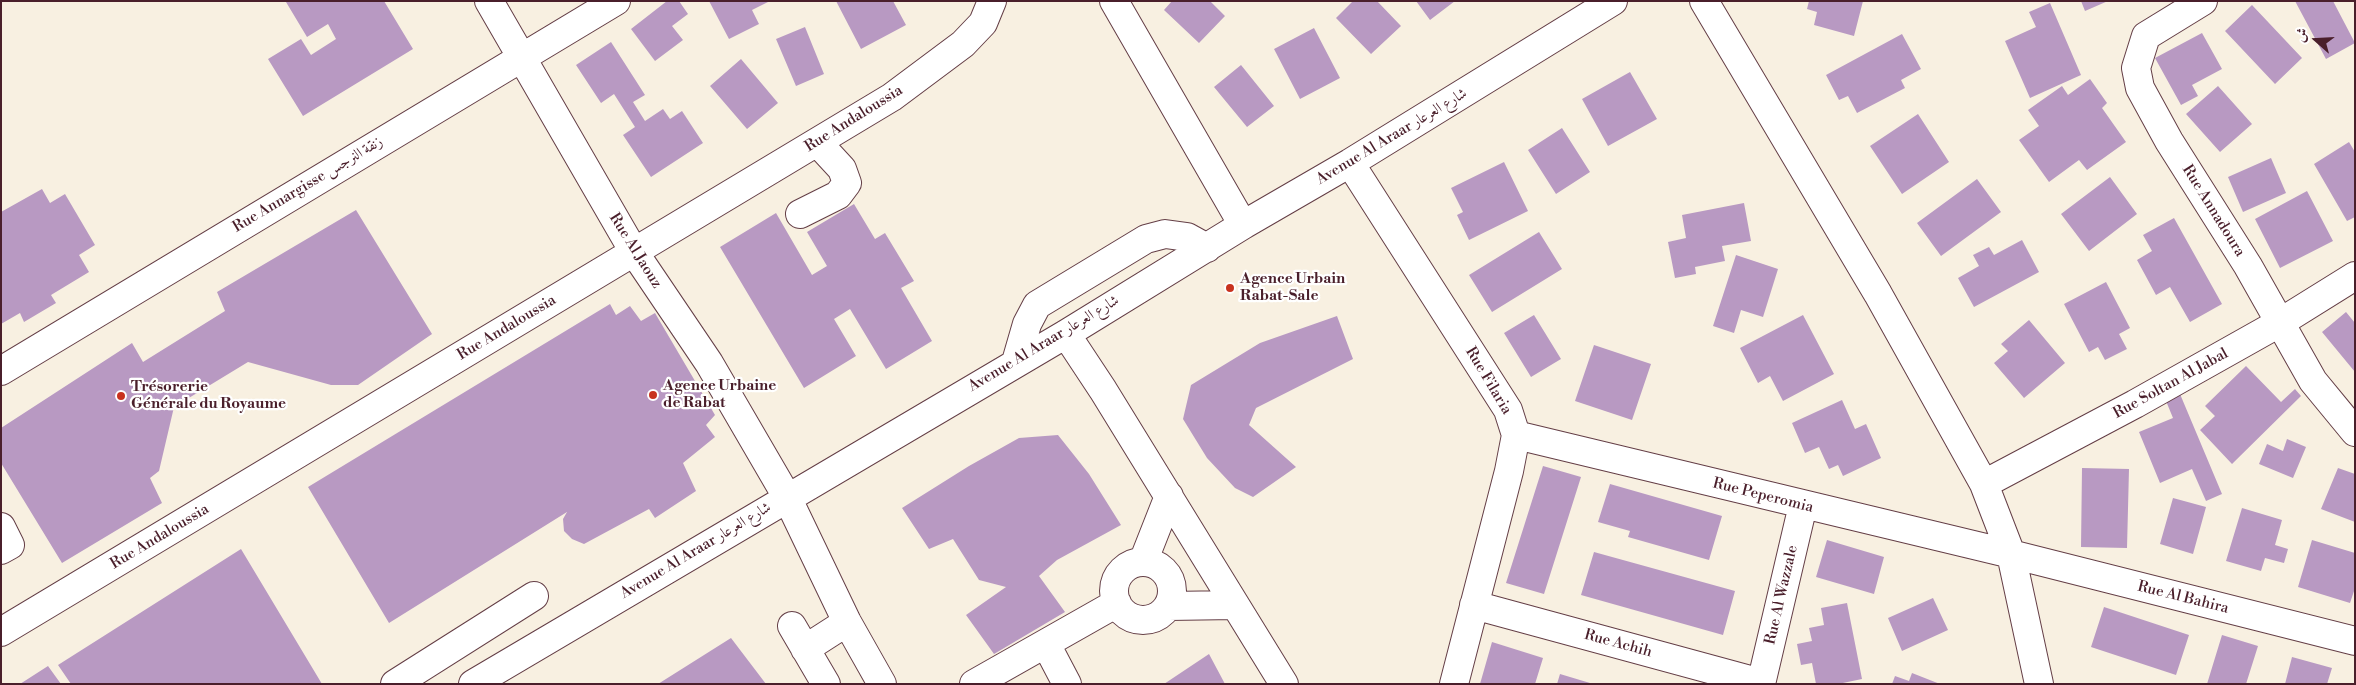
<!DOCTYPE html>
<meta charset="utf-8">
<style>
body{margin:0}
#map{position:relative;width:2356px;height:685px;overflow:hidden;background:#f8f0e1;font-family:"Libre Bodoni",Amiri,serif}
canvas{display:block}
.frame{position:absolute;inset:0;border:2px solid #4a1f2b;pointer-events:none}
.north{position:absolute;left:2291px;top:15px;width:50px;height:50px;-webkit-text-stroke:4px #fff;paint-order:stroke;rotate:289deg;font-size:14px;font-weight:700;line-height:20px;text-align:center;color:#4a1f2b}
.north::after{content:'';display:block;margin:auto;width:18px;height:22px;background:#4a1f2b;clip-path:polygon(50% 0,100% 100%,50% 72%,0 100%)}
</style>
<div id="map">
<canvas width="2356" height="685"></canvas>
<div class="frame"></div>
<div class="north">ش</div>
</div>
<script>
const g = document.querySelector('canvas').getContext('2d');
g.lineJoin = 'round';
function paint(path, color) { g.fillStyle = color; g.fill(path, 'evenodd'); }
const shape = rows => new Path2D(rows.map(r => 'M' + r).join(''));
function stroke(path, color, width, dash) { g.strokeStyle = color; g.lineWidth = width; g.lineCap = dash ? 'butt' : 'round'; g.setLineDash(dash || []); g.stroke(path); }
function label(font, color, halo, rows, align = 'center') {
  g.font = font + ' "Libre Bodoni",Amiri,serif'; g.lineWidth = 4.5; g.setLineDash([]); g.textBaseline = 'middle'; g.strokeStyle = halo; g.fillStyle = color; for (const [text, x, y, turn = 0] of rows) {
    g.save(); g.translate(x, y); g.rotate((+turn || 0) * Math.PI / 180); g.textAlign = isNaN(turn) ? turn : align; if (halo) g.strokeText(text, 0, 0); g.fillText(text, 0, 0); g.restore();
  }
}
paint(shape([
 [288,1,384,1,413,49,303,116,268,59,301,39,311,55,336,39,328,24,307,37,286,2],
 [667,1,679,1,688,14,672,26,683,40,655,61,631,29],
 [709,1,770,1,752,10,759,24,729,39],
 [836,1,893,1,906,25,861,49],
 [1172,1,1210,1,1225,16,1199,43,1164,10],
 [1353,1,1377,1,1401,26,1371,54,1336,18],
 [1416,1,1455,1,1430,20],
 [1809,1,1863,1,1854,36,1814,25,1817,12,1807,9],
 [2081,1,2108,1,2085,11],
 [2295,1,2333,1,2355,43,2326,59],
 [2050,3,2081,75,2030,98,2005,41,2036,27,2029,12],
 [2252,5,2302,58,2275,84,2225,31],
 [805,27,824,74,796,86,776,39],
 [1314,28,1340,78,1300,99,1274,49],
 [2202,33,2222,69,2192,85,2198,96,2181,105,2155,58],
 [1902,34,1921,69,1901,80,1905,88,1857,113,1848,96,1839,100,1826,75],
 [611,42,645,95,633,102,645,121,663,109,670,119,682,111,703,143,651,177,623,135,635,127,614,94,601,103,576,65],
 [741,59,778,103,747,129,710,86],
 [1241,65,1274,106,1247,127,1214,87],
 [1630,72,1657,119,1608,146,1582,99],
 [2090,79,2107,103,2102,108,2126,142,2087,170,2079,160,2049,182,2019,140,2039,126,2028,110,2062,86,2068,95],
 [2218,86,2252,124,2220,152,2186,114],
 [1918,114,1949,162,1902,194,1870,146],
 [1562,128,1590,172,1556,194,1528,150],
 [2349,142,2355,152,2355,217,2347,221,2314,164],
 [2271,158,2286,193,2243,212,2228,177],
 [1504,162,1528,211,1469,240,1457,215,1463,212,1451,188],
 [2110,177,2137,214,2089,251,2061,214],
 [1977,179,2001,212,1941,256,1917,223],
 [42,189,50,203,65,194,95,245,79,255,89,272,51,295,56,303,24,322,20,313,1,324,1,212],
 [2307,191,2333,241,2280,268,2255,219],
 [1744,203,1751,241,1722,246,1725,261,1695,267,1696,274,1675,278,1668,242,1686,238,1682,215],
 [854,204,875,239,885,233,914,281,901,288,932,341,886,369,850,309,834,319,856,356,804,388,720,247,776,213,812,275,827,266,807,232],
 [356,210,432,334,358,385,331,385,248,362,174,407,159,471,150,478,162,503,62,563,1,463,1,428,132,343,143,362,225,311,217,292],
 [2174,218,2222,304,2190,322,2170,287,2156,295,2137,260,2152,251,2143,235],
 [1539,232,1562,269,1492,312,1469,275],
 [2022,240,2039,272,1974,307,1958,278,1979,266,1973,255,1989,247,1994,255],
 [1736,255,1778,269,1763,317,1741,310,1734,333,1713,326],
 [2106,282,2130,328,2119,334,2127,349,2105,360,2098,347,2089,352,2064,304],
 [610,304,616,315,630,306,641,321,655,313,715,415,706,425,715,437,683,463,696,491,655,518,649,509,584,544,572,539,564,531,563,519,567,512,389,623,308,487],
 [2346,312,2355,323,2355,372,2322,332],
 [1534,315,1561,359,1531,377,1504,333],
 [1803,315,1834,374,1783,401,1770,376,1758,383,1740,348],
 [1337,316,1353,359,1256,408,1249,425,1296,467,1253,497,1235,488,1207,458,1183,419,1191,385,1260,343],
 [2029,320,2065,363,2024,398,1994,363,2008,351,2001,344],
 [1594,345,1651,364,1632,420,1575,401],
 [2246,366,2281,402,2295,389,2301,396,2232,464,2200,430,2215,416,2205,406],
 [2180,394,2222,494,2206,501,2192,469,2160,483,2139,432,2173,418,2166,401],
 [1842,400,1855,429,1866,424,1881,458,1843,476,1838,465,1829,469,1819,447,1805,453,1792,423],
 [1058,435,1089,474,1121,525,1057,560,1039,576,1065,612,994,654,966,615,1006,587,979,580,953,539,929,549,902,508,969,466,1019,438],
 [2287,439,2306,447,2293,478,2259,464,2267,444,2283,451],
 [1543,466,1581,477,1544,594,1506,583],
 [2082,468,2129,469,2127,548,2081,547],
 [2338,468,2355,474,2355,522,2321,509],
 [1610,484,1722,516,1709,560,1628,537,1630,531,1598,522],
 [2173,498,2206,507,2193,554,2160,544],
 [2242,508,2282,520,2275,545,2288,549,2284,563,2265,558,2261,571,2226,561],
 [1827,540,1884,557,1874,594,1816,577],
 [2312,540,2355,553,2355,588,2350,603,2298,587],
 [241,549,322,684,71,684,58,665],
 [1594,552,1735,591,1723,635,1581,595],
 [1933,598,1948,630,1902,651,1888,618],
 [1847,603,1862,679,1838,684,1816,684,1812,663,1801,665,1797,644,1812,641,1809,628,1824,625,1821,608],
 [2104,607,2189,635,2176,675,2091,647],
 [2222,635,2258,646,2246,684,2207,684],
 [731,638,766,684,658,684],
 [1492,642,1543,658,1535,684,1480,684],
 [1209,654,1225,684,1164,684],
 [2292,657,2332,668,2327,684,2285,684],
 [48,666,61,684,20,684],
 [1912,673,1940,684,1892,684,1895,676,1909,681],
 [1560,674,1590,683,1590,684,1557,684]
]), '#b899c2');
const minor = shape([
 [489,1,634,252,709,363,787,497,847,622,882,684],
 [1114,1,1243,225],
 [1704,1,1878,294,1984,484,2011,554,2039,684],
 [2203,1,2146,36,2136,68,2140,88,2169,141,2248,266,2313,381,2355,432],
 [1350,163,1508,410,1516,435,1509,471,1454,684],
 [800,214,838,195,847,183,842,169,818,143],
 [1066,334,1103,390,1284,684],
 [1016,362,1027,324,1037,305,1146,239,1165,234,1187,237,1207,248],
 [1,371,616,1],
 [1516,435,2011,554,2355,641],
 [1984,484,2135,404,2281,322,2355,276],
 [1,527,10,545,1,550],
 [1143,562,1169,496],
 '1114 591a29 29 0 1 1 58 0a29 29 0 1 1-58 0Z',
 [1474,605,1761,683],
 [1168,606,1235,605],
 [792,626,826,684],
 [1,632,892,97,963,44,983,23,992,1],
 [1046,644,1067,684],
 [805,649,847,622],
 [395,684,534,596],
 [473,684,1066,334,1243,225,1350,163,1613,1],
 [974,684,1117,603],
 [1761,684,1803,505]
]);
stroke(minor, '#643e46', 30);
stroke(minor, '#fff', 28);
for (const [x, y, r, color] of [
 [1230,288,5,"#c8321e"],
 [653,395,5,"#c8321e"],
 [121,396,5,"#c8321e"]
]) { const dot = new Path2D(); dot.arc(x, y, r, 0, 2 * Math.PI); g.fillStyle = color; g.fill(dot); stroke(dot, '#fff', 2); }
label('15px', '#4a1f2b', '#fff', [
 ["Rue Andaloussia",854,119,-32],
 ["Avenue Al Araar شارع العرعار",1392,137,-31],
 ["Rue Annargisse زنقة النرجس",308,185,-31],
 ["Rue Annadoura",2213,211,58],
 ["Rue Al Jaouz",635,251,58],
 ["Rue Andaloussia",507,328,-31],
 ["Avenue Al Araar شارع العرعار",1044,344,-31],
 ["Rue Filaria",1488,381,59],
 ["Rue Soltan Al Jabal",2171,384,-29],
 ["Rue Peperomia",1763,496,14],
 ["Rue Andaloussia",160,537,-31],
 ["Avenue Al Araar شارع العرعار",696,551,-31],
 ["Rue Al Wazzale",1782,595,-77],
 ["Rue Al Bahira",2183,598,14],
 ["Rue Achih",1618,644,15]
]);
label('bold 15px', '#4a1f2b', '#fff', [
 ["Agence Urbain",1240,279],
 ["Rabat-Sale",1240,296],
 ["Agence Urbaine",663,386],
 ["de Rabat",663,403],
 ["Trésorerie",131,387],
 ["Générale du Royaume",131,404]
], 'left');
</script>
